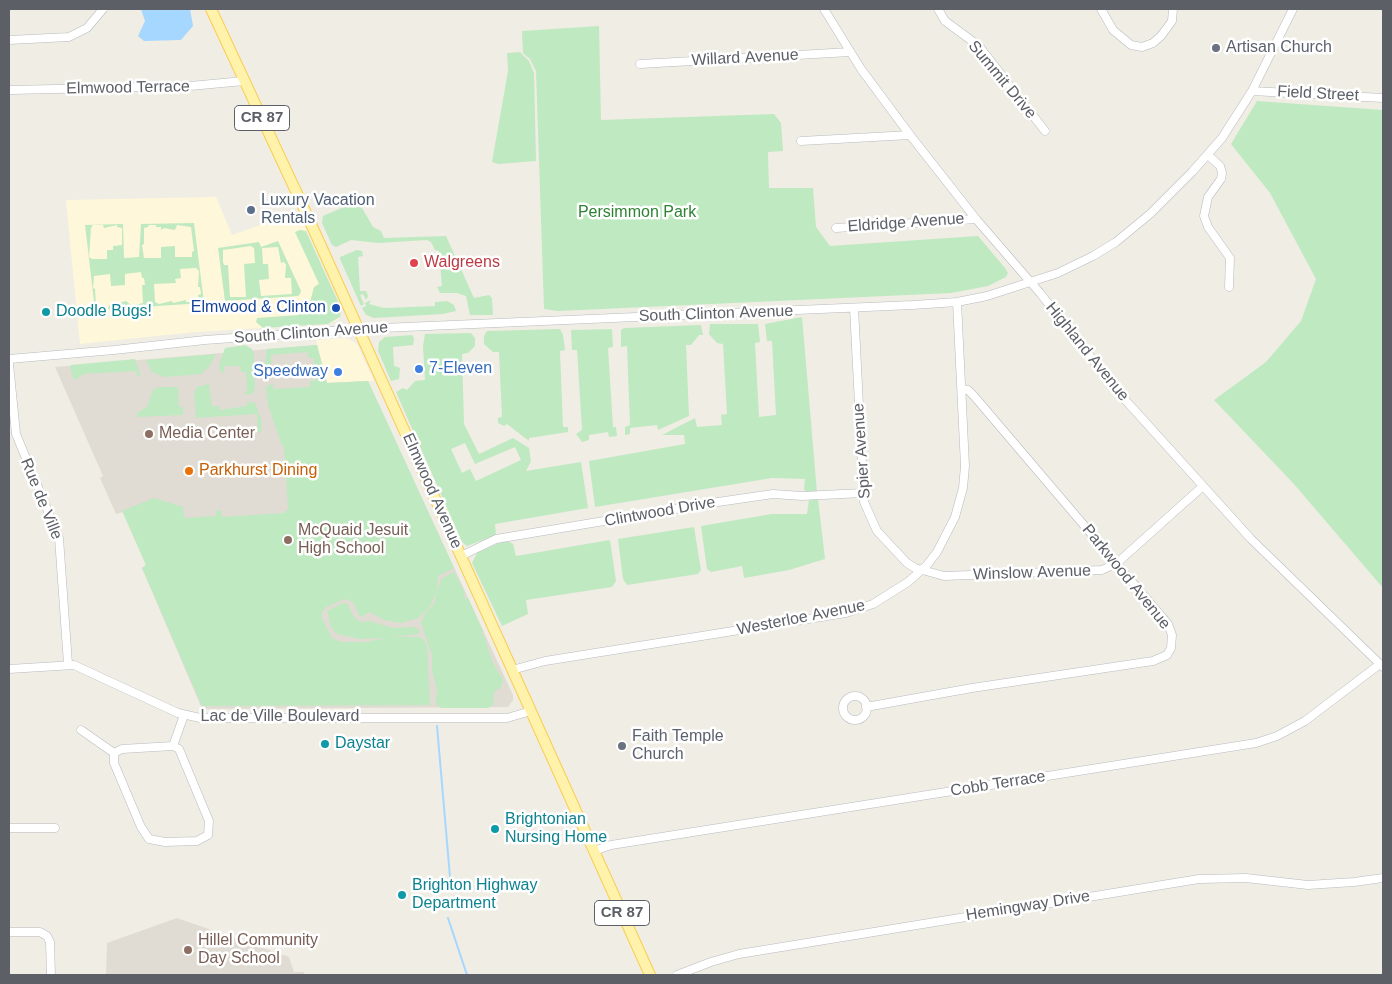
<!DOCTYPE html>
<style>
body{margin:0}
#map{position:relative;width:1392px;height:984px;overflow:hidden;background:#f0ede4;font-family:Helvetica,sans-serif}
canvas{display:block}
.frame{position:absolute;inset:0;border:10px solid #5c6066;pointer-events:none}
</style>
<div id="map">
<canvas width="1392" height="984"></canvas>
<div class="frame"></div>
</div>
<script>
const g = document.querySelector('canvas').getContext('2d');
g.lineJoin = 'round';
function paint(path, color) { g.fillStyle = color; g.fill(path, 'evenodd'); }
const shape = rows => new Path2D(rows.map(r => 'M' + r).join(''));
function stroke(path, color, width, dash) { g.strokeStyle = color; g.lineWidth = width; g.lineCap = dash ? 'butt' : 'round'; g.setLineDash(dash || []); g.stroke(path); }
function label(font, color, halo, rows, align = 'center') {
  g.font = font + ' Helvetica,sans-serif'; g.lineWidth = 5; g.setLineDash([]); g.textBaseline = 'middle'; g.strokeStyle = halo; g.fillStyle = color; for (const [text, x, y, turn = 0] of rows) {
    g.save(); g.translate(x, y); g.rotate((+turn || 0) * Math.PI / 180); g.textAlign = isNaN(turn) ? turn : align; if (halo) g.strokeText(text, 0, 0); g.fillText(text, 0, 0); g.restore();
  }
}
paint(shape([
 [216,197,232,235,298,212,341,308,339,319,328,324,195,332,80,344,66,200],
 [347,338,357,344,374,381,327,383,316,340]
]), '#fff7da');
paint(shape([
 [317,345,327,383,368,381,513,695,513,700,508,707,202,709,142,568,146,565,123,512,116,514,100,478,103,476,55,367],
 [177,918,289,957,294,972,304,972,304,975,106,975,107,943]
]), '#e0dcd3');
paint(shape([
 [599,26,601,120,774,114,781,123,783,151,768,152,769,188,813,188,816,227,830,246,978,236,1005,268,1008,273,1006,277,988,286,951,293,558,311,544,309,536,71,530,59,523,53,522,31],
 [520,52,529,61,534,73,536,161,498,164,492,162,508,71,507,53],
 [1257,101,1383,110,1383,588,1293,483,1214,400,1266,362,1301,321,1316,279,1270,193,1231,144],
 [358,201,373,227,381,231,384,238,446,236,474,298,489,295,492,298,493,315,470,315,466,296,457,293,440,293,437,287,442,286,439,251,435,250,431,242,427,240,378,243,351,240,336,247,332,245,322,223,323,216],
 [194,223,204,303,95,310,85,225,123,224,124,258,139,257,141,224],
 [93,225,103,225,104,228,117,225,117,227,122,228,122,245,113,246,113,250,107,250,107,259,92,259,89,257,91,228],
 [149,225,156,225,156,227,161,227,161,230,164,228,175,230,177,225,191,227,194,251,192,252,192,257,175,257,175,246,161,247,161,258,144,258,142,245,144,244,144,228,148,227],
 [196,268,199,271,198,287,200,287,201,294,198,295,199,299,194,300,194,302,186,302,186,300,173,303,172,301,159,304,155,302,154,284,176,283,175,279,181,278,180,269],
 [141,272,142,278,144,278,145,285,142,285,143,303,132,306,126,301,115,304,112,302,108,308,96,306,95,289,93,288,94,276,110,274,111,286,125,285,125,274],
 [300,230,306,231,341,308,340,317,328,324,263,328,256,322,257,318,299,315,299,309,310,302,314,287,319,284,295,232],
 [278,241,301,291,300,294,298,296,225,301,218,248,259,242,261,247],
 [251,246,254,248,255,263,244,264,246,297,230,297,228,265,224,265,223,262,223,250],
 [278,247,281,263,284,262,286,265,285,278,291,278,292,294,261,296,259,280,269,279,268,264,263,264,262,248],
 [357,250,362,251,363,256,358,257,360,291,366,291,368,296,366,300,363,294,360,295,364,304,361,306,340,259,340,257],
 [371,300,369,304,384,308,435,306,435,302,447,301,454,305,456,311,443,314,374,318,366,315,362,308,366,306,365,303],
 [802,317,817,492,806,492,804,489,805,479,772,478,595,507,589,461,685,444,684,435,662,435,695,418,697,427,722,425,721,415,727,414,723,344,717,343,709,334,710,324,758,324,760,342,755,343,759,417,776,415,772,341,767,341,765,324],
 [701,325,703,335,699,335,691,345,686,345,689,416,658,430,657,425,630,428,630,434,625,435,625,427,630,425,627,346,621,347,621,330,624,328],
 [560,329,563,335,565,350,560,351,563,427,568,427,568,432,529,438,529,441,507,424,504,426,498,423,498,418,502,417,499,352,493,352,484,344,484,336,487,331],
 [612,329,613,347,608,348,613,427,616,427,617,436,609,437,608,432,589,435,589,440,582,442,576,434,582,430,577,350,572,350,571,330],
 [471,333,475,338,475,346,468,353,462,354,464,424,479,454,513,438,529,448,531,461,526,471,581,462,588,508,495,524,496,535,467,546,462,542,396,392,403,388,407,390,415,381,425,380,423,346,425,334],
 [465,443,475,464,515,447,521,460,476,481,470,469,462,473,451,449],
 [412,335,414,338,413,345,393,347,394,366,400,368,399,379,391,381,378,351,379,342,385,337],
 [245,345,252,349,254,354,255,387,253,394,242,394,247,392,246,372,241,372,240,366,225,366,224,373,220,371,219,365,225,348],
 [317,345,327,383,368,381,454,568,438,576,437,592,429,608,418,618,401,623,384,620,370,612,360,617,353,602,345,599,326,607,322,612,322,618,332,638,341,642,366,642,386,638,360,639,337,634,331,627,327,611,343,603,347,603,354,617,361,622,370,621,392,628,415,627,420,631,418,634,393,637,421,637,427,645,430,705,202,706,142,568,146,565,122,511,154,498,183,507,184,518,216,516,216,511,221,510,222,517,284,513,288,509,284,446,282,446,268,405,266,389,268,385,273,384,273,389,310,387,310,381,315,381,314,358,308,358,307,352,271,355,272,375,269,378,265,373,266,352,267,349],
 [216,354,209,367,201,374,165,377,152,372,146,360],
 [135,359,141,376,136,375,137,371,83,374,76,380,73,378,70,368,71,365],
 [209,384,212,406,219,406,219,410,247,406,247,402,255,403,262,422,261,432,258,433,257,414,196,418,194,394,196,387],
 [159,387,178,387,179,407,183,407,183,415,137,417,137,413,147,407,153,390],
 [818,499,825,559,789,570,744,578,742,566,711,572,707,569,701,526,772,514,807,514,809,500],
 [694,527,701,570,698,574,627,585,623,579,618,539],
 [506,540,513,544,516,556,610,540,616,581,612,587,526,600,528,614,502,626,472,563,477,553],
 [454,572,464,591,465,599,468,598,483,631,481,632,484,636,492,661,503,680,501,687,494,692,493,705,488,708,441,708,436,704,437,690,432,670,432,655,421,623,424,615,434,604,441,579]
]), '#bfe9c0');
paint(shape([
 [141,9,190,9,193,26,181,40,144,41,138,36,145,21]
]), '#a5d7ff');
stroke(shape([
 [437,726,450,877],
 [448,918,467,975]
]), '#a5d7ff', 2);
const minor = shape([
 [824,9,861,69,910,135,976,219,1040,293,1119,393,1251,539,1383,667],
 [938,9,945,21,979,46,1045,131],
 [1101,9,1113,30,1131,45,1142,47,1153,43,1161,36,1172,21,1173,9],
 [9,40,69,37,87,28,103,9],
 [640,64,850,52],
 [11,90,190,86,244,81],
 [1252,91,1383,98],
 [801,141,910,135],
 [1208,155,1220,166,1222,173,1221,179,1208,197,1204,216,1208,227,1230,258,1229,287],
 [836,228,976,219],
 [854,308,864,502,877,531,907,563,915,568,944,576,1102,570,1117,563,1202,487],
 [9,359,114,350,205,340,359,329,913,305,957,302,987,296,1058,273,1093,256,1116,242,1150,214,1192,172,1222,138,1252,91,1293,9],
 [9,364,16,434,59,538,68,664],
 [461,556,496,539,718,502,773,494,802,496,863,493],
 [9,669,74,665,178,713,200,718,507,718,531,711],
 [512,670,545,661,846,613,873,604,908,582,927,565,937,552,955,517,963,488,965,466,957,302],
 '843 708a12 12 0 1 1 24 0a12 12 0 1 1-24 0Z',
 [866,707,972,688,1153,661,1167,655,1171,648,1172,635,1168,624,974,396,968,390,962,389],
 [81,730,114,753,114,763,141,827,149,839,165,842,197,841,208,835,209,821,179,749,173,746,122,749,114,753],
 [173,746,184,715],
 [9,828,55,828],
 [594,851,611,845,1256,743,1277,736,1305,721,1380,664],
 [9,932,40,932,47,936,50,942,51,975],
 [677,975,711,962,739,954,1199,879,1246,878,1308,885,1354,882,1383,878]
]);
const major = shape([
 [211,9,307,215,650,975]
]);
stroke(minor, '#b7babf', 9);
stroke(major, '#facd53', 12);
stroke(minor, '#fff', 8);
stroke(major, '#fff2aa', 10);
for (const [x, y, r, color] of [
 [1216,48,5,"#6b7280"],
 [251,210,5,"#5c6f8a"],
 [414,263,5,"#e0444e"],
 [336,308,5,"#1a4fb4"],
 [46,312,5,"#0f9aa8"],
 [419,369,5,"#3f7fe0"],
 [338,372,5,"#3f7fe0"],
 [149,434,5,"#8d6e63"],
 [189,471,5,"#e8710a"],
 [288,540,5,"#8d6e63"],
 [325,744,5,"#0f9aa8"],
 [622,746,5,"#6b7280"],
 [495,829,5,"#0f9aa8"],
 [402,895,5,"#0f9aa8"],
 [188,950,5,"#8d6e63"]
]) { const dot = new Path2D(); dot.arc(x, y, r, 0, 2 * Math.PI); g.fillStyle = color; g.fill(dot); stroke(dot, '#fff', 2); }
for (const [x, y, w] of [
 [262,118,55],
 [622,913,55]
]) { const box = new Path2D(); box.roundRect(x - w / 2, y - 12.5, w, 25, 4); g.fillStyle = '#fff'; g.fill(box); stroke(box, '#5c6066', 1); }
label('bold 15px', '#5c6066', null, [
 ["CR 87",262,118],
 ["CR 87",622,913]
]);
label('16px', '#5b616d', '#fff', [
 ["Artisan Church",1226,48],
 ["Faith Temple",632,737],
 ["Church",632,755]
], 'left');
label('16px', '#5c6066', '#fff', [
 ["Willard Avenue",745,58,-3],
 ["Summit Drive",1002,80,50],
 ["Elmwood Terrace",128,88,-1],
 ["Field Street",1318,94,3],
 ["Eldridge Avenue",906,223,-4],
 ["South Clinton Avenue",716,314,-2],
 ["South Clinton Avenue",311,333,-4],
 ["Highland Avenue",1087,352,51],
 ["Spier Avenue",862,451,-94],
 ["Elmwood Avenue",432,491,66],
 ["Rue de Ville",41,499,68],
 ["Clintwood Drive",660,512,-10],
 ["Winslow Avenue",1032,573,-2],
 ["Parkwood Avenue",1126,577,51],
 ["Westerloe Avenue",801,618,-11],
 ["Lac de Ville Boulevard",280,717],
 ["Cobb Terrace",998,784,-9],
 ["Hemingway Drive",1028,906,-9]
]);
label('16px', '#4e5e75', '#fff', [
 ["Luxury Vacation",261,201],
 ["Rentals",261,219]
], 'left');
label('16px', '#2f8234', '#fff', [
 ["Persimmon Park",637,213]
]);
label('16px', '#be3a42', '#fff', [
 ["Walgreens",424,263]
], 'left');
label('16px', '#164399', '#fff', [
 ["Elmwood & Clinton",326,308]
], 'right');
label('16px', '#0d838f', '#fff', [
 ["Doodle Bugs!",56,312],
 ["Daystar",335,744],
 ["Brightonian",505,820],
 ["Nursing Home",505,838],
 ["Brighton Highway",412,886],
 ["Department",412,904]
], 'left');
label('16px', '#366cbe', '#fff', [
 ["7-Eleven",429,369],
 ["Speedway",328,372,"right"]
], 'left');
label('16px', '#785e54', '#fff', [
 ["Media Center",159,434],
 ["McQuaid Jesuit",298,531],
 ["High School",298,549],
 ["Hillel Community",198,941],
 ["Day School",198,959]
], 'left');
label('16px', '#c56008', '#fff', [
 ["Parkhurst Dining",199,471]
], 'left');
</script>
